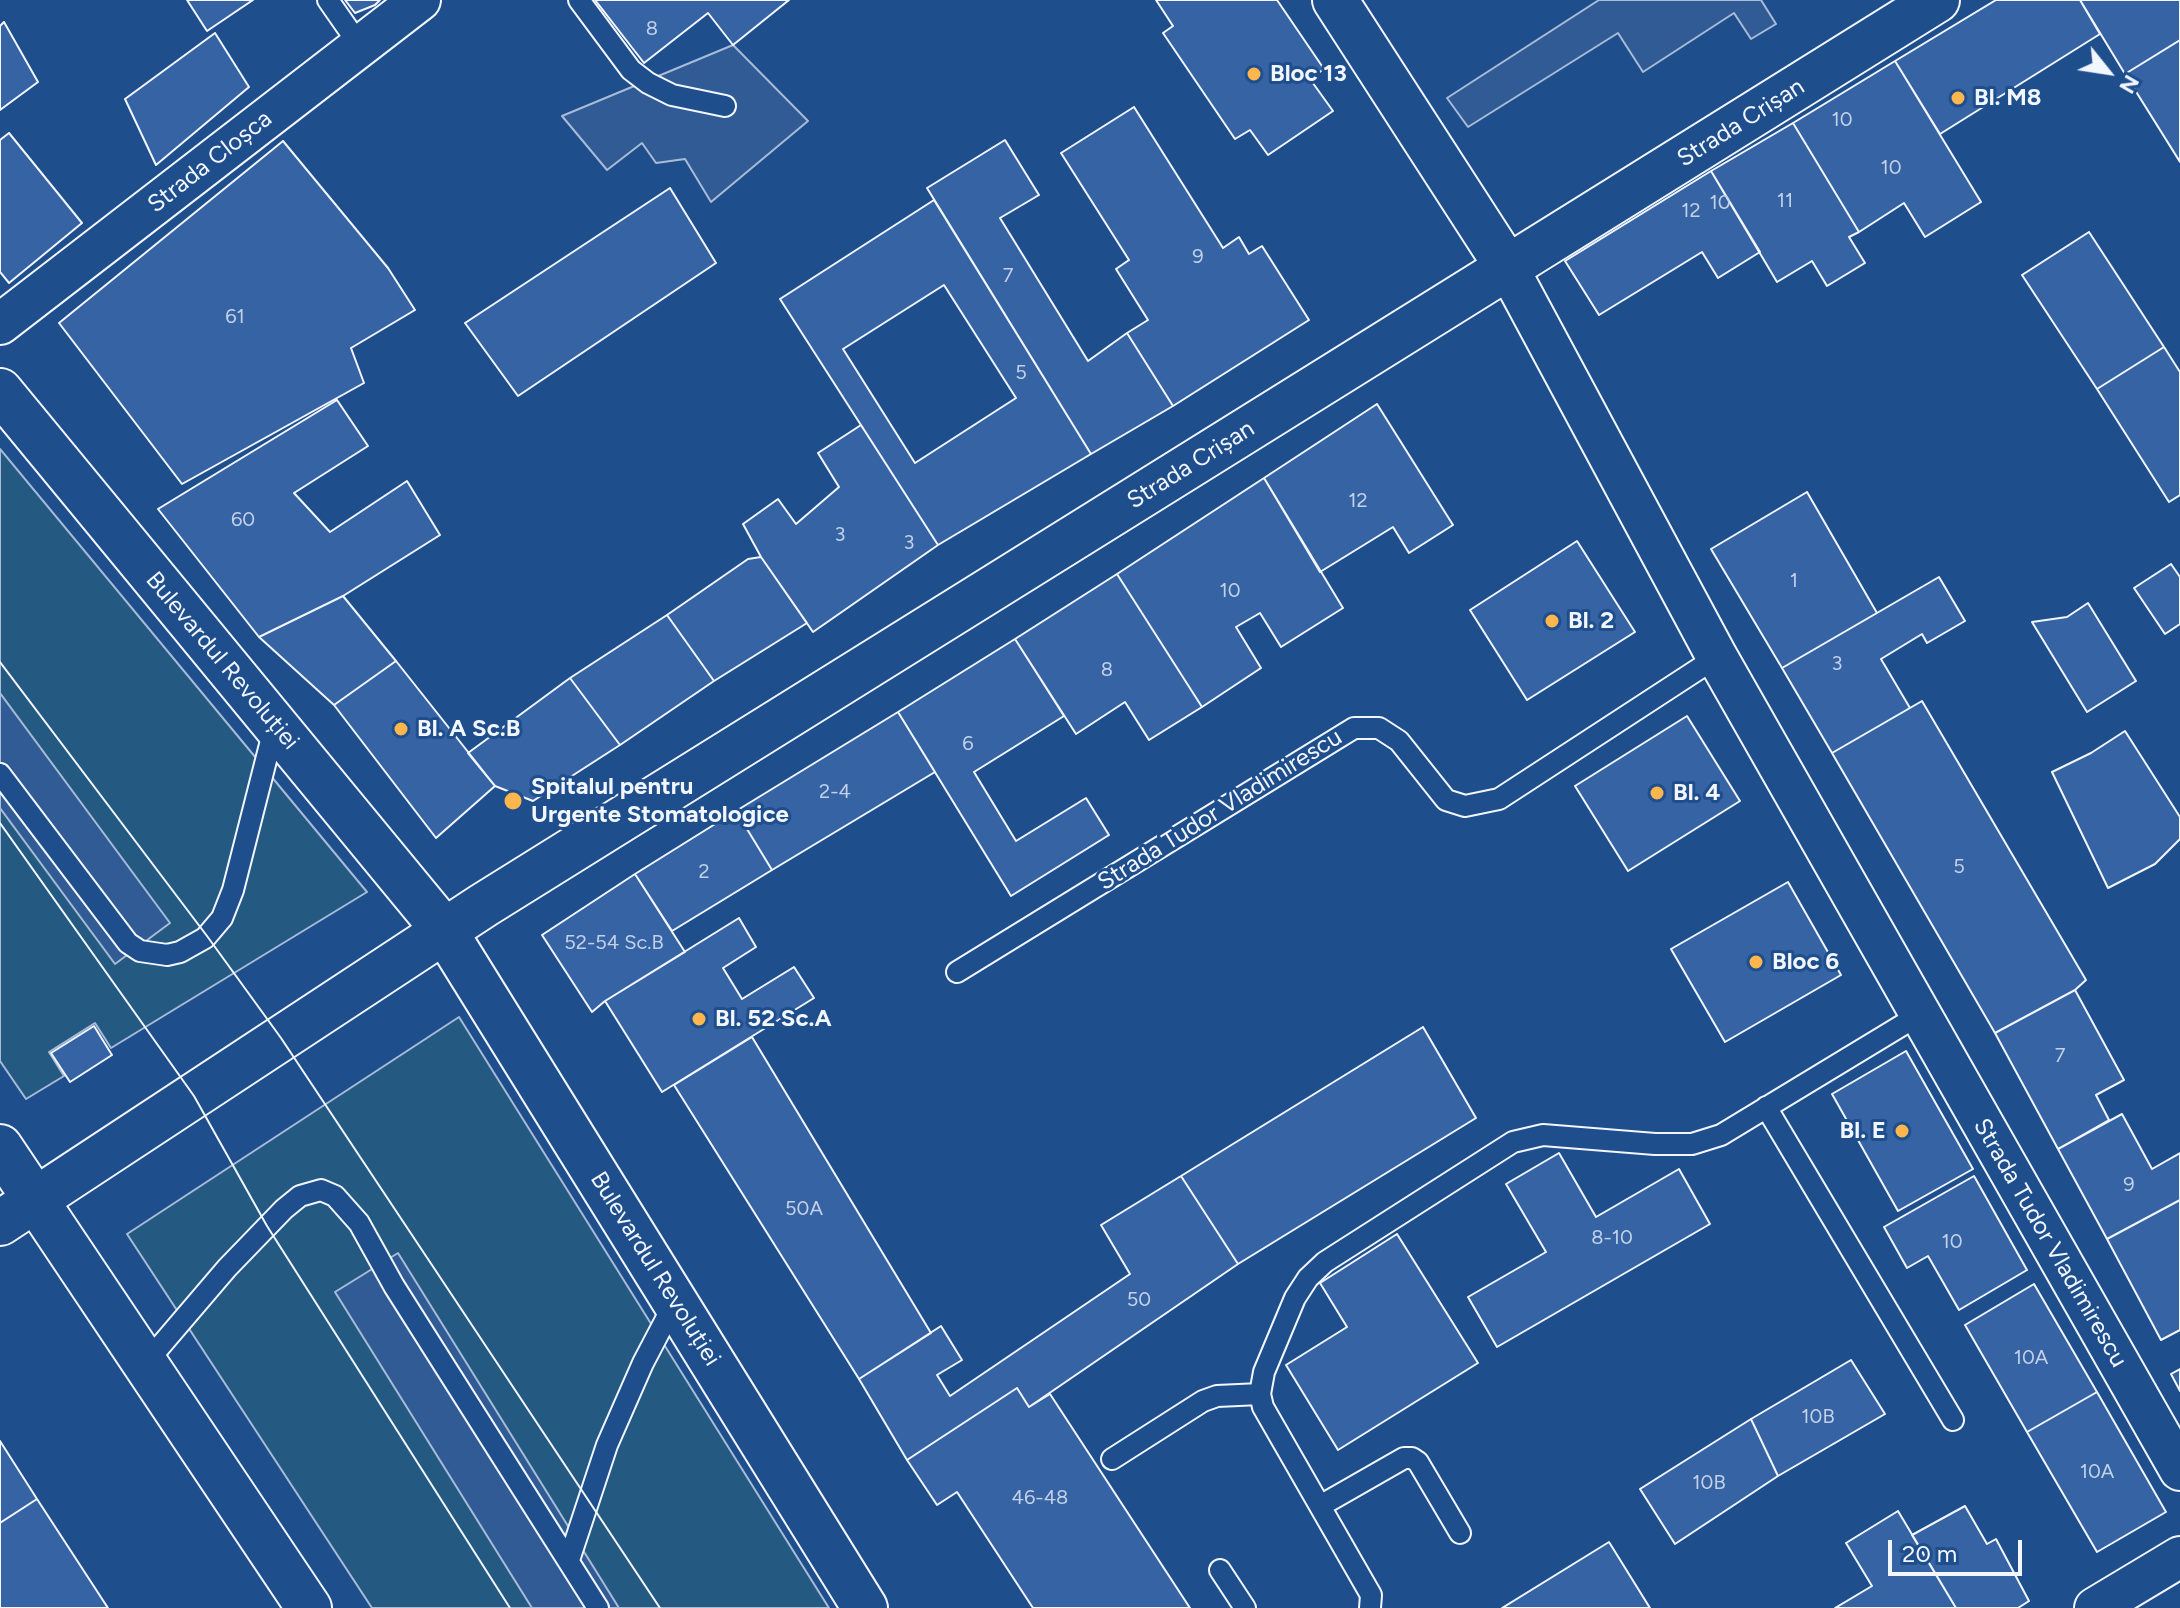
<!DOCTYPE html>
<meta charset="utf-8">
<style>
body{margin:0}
#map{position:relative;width:2180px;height:1608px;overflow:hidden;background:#1f4e8c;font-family:Figtree,sans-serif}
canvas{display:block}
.north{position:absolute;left:2068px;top:32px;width:80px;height:80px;-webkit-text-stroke:6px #1f4e8c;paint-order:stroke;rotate:120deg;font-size:22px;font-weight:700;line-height:32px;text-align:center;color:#f2f6ff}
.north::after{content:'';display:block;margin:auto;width:28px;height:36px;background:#f2f6ff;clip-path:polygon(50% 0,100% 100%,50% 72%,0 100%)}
.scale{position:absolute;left:1888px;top:1540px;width:134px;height:36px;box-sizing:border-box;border:4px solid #f2f6ff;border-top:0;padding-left:10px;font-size:24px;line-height:28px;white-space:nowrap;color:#f2f6ff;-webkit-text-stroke:6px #1f4e8c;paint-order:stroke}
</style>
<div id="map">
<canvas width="2180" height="1608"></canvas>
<div class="north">N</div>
<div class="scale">20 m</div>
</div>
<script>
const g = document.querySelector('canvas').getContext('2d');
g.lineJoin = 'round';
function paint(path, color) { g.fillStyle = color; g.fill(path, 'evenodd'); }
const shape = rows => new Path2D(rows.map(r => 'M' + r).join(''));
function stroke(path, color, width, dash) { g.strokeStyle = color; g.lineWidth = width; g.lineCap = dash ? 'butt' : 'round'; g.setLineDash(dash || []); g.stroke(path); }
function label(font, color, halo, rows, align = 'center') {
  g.font = font + ' Figtree,sans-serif'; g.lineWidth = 6; g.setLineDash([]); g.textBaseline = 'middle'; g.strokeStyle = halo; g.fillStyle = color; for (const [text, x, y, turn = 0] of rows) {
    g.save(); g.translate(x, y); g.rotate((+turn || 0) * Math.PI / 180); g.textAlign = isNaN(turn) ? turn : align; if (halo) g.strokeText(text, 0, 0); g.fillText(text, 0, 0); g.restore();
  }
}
const green = shape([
 [0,449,367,892,111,1048,95,1023,49,1052,64,1076,26,1099,0,1061,0,449],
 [459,1017,829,1608,372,1608,127,1234,459,1017]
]);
paint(green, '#245a82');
stroke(green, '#a8bbd7', 2);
const parking = shape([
 [1599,0,1761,0,1776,24,1751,39,1734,13,1643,72,1618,33,1468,127,1447,98,1599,0],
 [733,45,808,121,711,202,685,159,656,163,642,143,607,170,562,116,733,45],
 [0,693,170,923,115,964,0,808,0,693],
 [398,1253,619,1608,532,1608,335,1292,398,1253]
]);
paint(parking, '#305b95');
stroke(parking, '#a8bbd7', 2);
const building = shape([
 [187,0,253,0,207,31,187,0],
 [345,0,380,0,375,5,355,13,345,0],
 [595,0,789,0,733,45,708,13,644,63,595,0],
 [1156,0,1277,0,1324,69,1310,79,1333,111,1268,155,1250,130,1235,139,1163,33,1173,26,1156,0],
 [1996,0,2080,0,2100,34,1940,134,1895,61,1996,0],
 [2080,0,2180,0,2180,40,2125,74,2080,0],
 [4,22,38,82,0,110,0,26,4,22],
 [215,33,249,87,156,165,125,99,215,33],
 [2180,40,2180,162,2125,74,2180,40],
 [1895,61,1981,202,1925,237,1904,203,1859,232,1793,123,1895,61],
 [1134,107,1223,248,1239,237,1249,254,1262,246,1309,320,1173,406,1127,333,1148,320,1116,269,1129,260,1061,153,1134,107],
 [1793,123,1859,232,1849,237,1865,263,1827,286,1812,261,1777,282,1711,171,1793,123],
 [9,133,82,223,9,283,0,272,0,140,9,133],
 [1005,140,1039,195,1000,218,1088,361,1127,333,1173,406,1091,454,927,188,1005,140],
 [283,141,388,268,415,310,351,348,364,383,182,484,59,323,283,141],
 [1711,171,1760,252,1718,278,1702,252,1599,315,1565,261,1711,171],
 [670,188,716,263,518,396,465,323,670,188],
 [934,200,1091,454,938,545,780,299,934,200],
 [944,285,1016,398,915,463,843,349,944,285],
 [2089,232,2164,347,2097,389,2022,275,2089,232],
 [2164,347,2180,372,2180,495,2169,502,2097,389,2164,347],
 [337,400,368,446,294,493,330,532,407,481,440,535,343,596,259,637,158,509,337,400],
 [1377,404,1453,525,1409,553,1393,527,1320,572,1264,478,1377,404],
 [861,425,938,545,813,632,761,557,743,524,778,499,796,524,839,487,818,453,861,425],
 [1264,478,1343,608,1281,647,1260,613,1236,627,1261,668,1202,707,1117,574,1264,478],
 [1807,492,1877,613,1782,668,1711,549,1807,492],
 [1577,541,1635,632,1527,700,1470,610,1577,541],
 [761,557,807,623,714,681,667,615,748,559,761,557],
 [2171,564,2180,577,2180,624,2165,634,2134,588,2171,564],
 [1117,574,1202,707,1149,740,1125,702,1076,734,1015,639,1117,574],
 [1939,577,1965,621,1927,643,1922,634,1881,659,1910,708,1832,753,1782,668,1939,577],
 [343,596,396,661,334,705,259,637,343,596],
 [2088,603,2136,681,2087,712,2032,622,2067,617,2088,603],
 [667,615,714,681,620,745,570,678,667,615],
 [1015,639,1064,716,974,772,1016,841,1086,798,1109,835,1011,896,898,712,1015,639],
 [396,661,495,786,436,838,334,705,396,661],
 [570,678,620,745,533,801,495,786,468,753,570,678],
 [1922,701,2086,980,2075,990,1995,1033,1832,753,1922,701],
 [898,712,935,772,772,870,736,811,898,712],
 [1687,716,1740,801,1628,871,1575,786,1687,716],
 [2125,731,2180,817,2180,839,2155,864,2108,888,2052,772,2091,753,2125,731],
 [736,811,772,870,672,931,635,874,736,811],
 [635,874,685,952,605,1001,592,1012,542,935,635,874],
 [1788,882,1841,975,1725,1042,1671,949,1788,882],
 [739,918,756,947,723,968,742,999,794,967,814,998,662,1092,605,1001,739,918],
 [2075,990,2124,1080,2096,1095,2109,1120,2058,1149,1995,1033,2075,990],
 [94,1026,112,1055,70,1082,51,1053,94,1026],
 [1423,1027,1476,1118,1238,1264,1181,1176,1423,1027],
 [752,1037,931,1333,859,1379,674,1085,752,1037],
 [1906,1051,1973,1169,1898,1211,1832,1094,1906,1051],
 [2122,1114,2152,1169,2180,1153,2180,1200,2107,1239,2058,1149,2122,1114],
 [1559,1153,1596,1217,1679,1169,1710,1224,1497,1347,1468,1297,1546,1252,1506,1184,1559,1153],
 [1181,1176,1238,1264,1029,1407,1017,1388,907,1460,859,1379,941,1326,962,1360,937,1375,950,1396,1130,1274,1101,1225,1181,1176],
 [1974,1176,2027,1270,1959,1310,1928,1256,1907,1268,1884,1227,1974,1176],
 [2180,1200,2180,1330,2161,1340,2107,1239,2180,1200],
 [1397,1234,1478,1363,1338,1450,1286,1365,1347,1327,1320,1283,1397,1234],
 [2034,1284,2097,1392,2027,1432,1965,1325,2034,1284],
 [1851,1360,1885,1414,1778,1476,1751,1419,1851,1360],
 [2180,1369,2180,1391,2171,1374,2180,1369],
 [1017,1388,1029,1407,1050,1394,1190,1608,1033,1608,957,1492,937,1505,907,1460,1017,1388],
 [2097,1392,2166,1512,2097,1552,2027,1432,2097,1392],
 [1751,1419,1778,1476,1675,1544,1640,1489,1751,1419],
 [0,1441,37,1499,0,1523,0,1441],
 [37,1499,108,1608,0,1608,0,1523,37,1499],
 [1965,1506,1987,1544,1996,1539,2029,1601,2018,1608,1956,1608,1912,1535,1965,1506],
 [1898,1511,1956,1608,1835,1608,1872,1586,1846,1543,1898,1511],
 [1609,1542,1650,1608,1502,1608,1609,1542]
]);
paint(building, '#3563a3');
stroke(building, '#f2f6ff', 2);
const lane = shape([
 [328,0,360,46],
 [579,0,631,70,648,83,672,95,725,106],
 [0,774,128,943,140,951,167,955,180,952,205,938,222,918,233,890,275,725],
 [957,972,1354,728,1379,728,1399,741,1446,800,1465,806,1499,799,1717,657],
 [1766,1107,1953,1420],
 [145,1364,227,1268,284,1209,300,1196,321,1190,335,1196,359,1223,394,1286,598,1608],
 [1112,1459,1203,1401,1217,1396,1260,1394],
 [1320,1506,1404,1458,1412,1458,1418,1462,1460,1533],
 [569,1560,607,1445,643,1363,675,1302],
 [1220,1570,1245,1608],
 [1370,1608,1371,1595,1263,1407,1260,1394,1264,1372,1295,1298,1308,1278,1325,1262,1513,1142,1543,1135,1655,1144,1692,1144,1721,1135,1919,1015]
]);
const street = shape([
 [1508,268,1717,657,2180,1470],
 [0,324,420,0],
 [2095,1608,2180,1557]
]);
const secondary = shape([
 [1335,0,1508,268],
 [0,1223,484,905,1937,0]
]);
const primary = shape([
 [0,391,444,930,865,1608],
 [0,1147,309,1608]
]);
stroke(lane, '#f2f6ff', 24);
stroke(street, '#f2f6ff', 44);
stroke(secondary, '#f2f6ff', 48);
stroke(primary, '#f2f6ff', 48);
stroke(lane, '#1f4e8c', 20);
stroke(street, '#1f4e8c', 40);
stroke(secondary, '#1f4e8c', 44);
stroke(primary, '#1f4e8c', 44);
stroke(shape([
 [0,662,207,936,281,1038,660,1608],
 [0,823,194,1096,267,1226,510,1608]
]), '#f2f6ff', 2);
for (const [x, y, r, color] of [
 [1254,74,8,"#ffb74d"],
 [1958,98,8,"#ffb74d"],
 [1552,621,8,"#ffb74d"],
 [401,729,8,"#ffb74d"],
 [1657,793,8,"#ffb74d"],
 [513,801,10,"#ffb74d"],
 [1756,962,8,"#ffb74d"],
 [699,1019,8,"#ffb74d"],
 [1902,1131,8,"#ffb74d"]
]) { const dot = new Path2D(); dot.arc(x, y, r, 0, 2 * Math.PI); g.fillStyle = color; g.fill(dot); stroke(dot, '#1f4e8c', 3); }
label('20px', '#c3d1e8', null, [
 ["8",652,29],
 ["10",1842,120],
 ["10",1891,168],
 ["11",1785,201],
 ["10",1720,203],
 ["12",1691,211],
 ["9",1198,257],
 ["7",1008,276],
 ["61",235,317],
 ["5",1021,373],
 ["12",1358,501],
 ["60",243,520],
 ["3",840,535],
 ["3",909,543],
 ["1",1794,581],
 ["10",1230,591],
 ["3",1837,664],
 ["8",1107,670],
 ["6",968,744],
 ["2-4",835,792],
 ["5",1959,867],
 ["2",704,872],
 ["52-54 Sc.B",614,943],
 ["7",2060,1056],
 ["9",2129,1185],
 ["50A",804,1209],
 ["8-10",1612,1238],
 ["10",1952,1242],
 ["50",1139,1300],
 ["10A",2031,1358],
 ["10B",1818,1417],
 ["10A",2097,1472],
 ["10B",1709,1483],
 ["46-48",1040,1498]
]);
label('bold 24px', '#f2f6ff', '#1f4e8c', [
 ["Bloc 13",1270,74],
 ["Bl. M8",1974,98],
 ["Bl. 2",1568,621],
 ["Bl. A Sc.B",417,729],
 ["Spitalul pentru",531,787],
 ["Urgente Stomatologice",531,815],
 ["Bl. 4",1673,793],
 ["Bloc 6",1772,962],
 ["Bl. 52 Sc.A",715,1019],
 ["Bl. E",1886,1131,"right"]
], 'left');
label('24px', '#f2f6ff', '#1f4e8c', [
 ["Strada Crișan",1741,123,-32],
 ["Strada Cloșca",210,162,-38],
 ["Strada Crișan",1191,465,-32],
 ["Bulevardul Revoluției",222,661,50],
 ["Strada Tudor Vladimirescu",1220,810,-32],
 ["Strada Tudor Vladimirescu",2050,1243,60],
 ["Bulevardul Revoluției",655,1269,58]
]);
</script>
